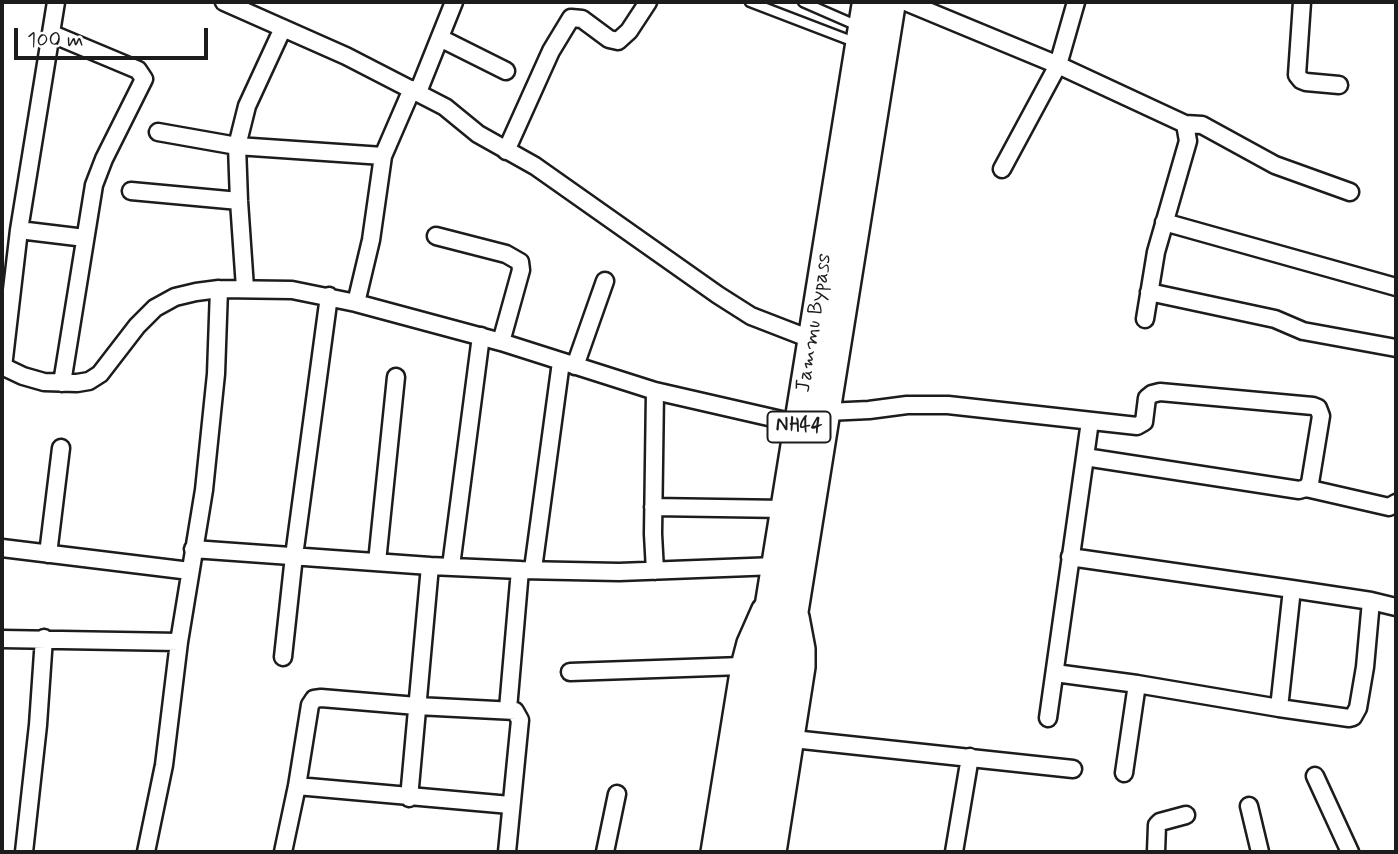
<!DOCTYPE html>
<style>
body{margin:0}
#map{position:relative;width:1398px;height:854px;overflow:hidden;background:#fff;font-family:Mynerve,sans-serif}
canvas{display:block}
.frame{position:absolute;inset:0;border:4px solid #1c1c1c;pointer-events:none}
.scale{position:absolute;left:14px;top:28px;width:194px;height:32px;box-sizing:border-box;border:4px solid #1c1c1c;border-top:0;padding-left:9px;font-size:21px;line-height:24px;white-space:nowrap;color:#1c1c1c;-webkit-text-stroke:5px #fff;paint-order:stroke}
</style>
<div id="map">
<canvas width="1398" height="854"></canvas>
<div class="frame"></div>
<div class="scale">100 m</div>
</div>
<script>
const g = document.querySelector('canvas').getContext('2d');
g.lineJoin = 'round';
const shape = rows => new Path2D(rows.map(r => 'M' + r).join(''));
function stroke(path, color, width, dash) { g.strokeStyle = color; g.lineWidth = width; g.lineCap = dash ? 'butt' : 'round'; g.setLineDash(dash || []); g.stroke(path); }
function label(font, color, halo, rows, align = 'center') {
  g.font = font + ' Mynerve,sans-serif'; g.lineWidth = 5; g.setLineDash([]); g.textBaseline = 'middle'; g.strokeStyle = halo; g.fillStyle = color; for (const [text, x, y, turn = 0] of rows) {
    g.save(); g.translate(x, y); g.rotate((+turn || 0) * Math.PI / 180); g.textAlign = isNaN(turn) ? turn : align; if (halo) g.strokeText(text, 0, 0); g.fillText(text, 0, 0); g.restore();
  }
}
const lane = shape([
 [750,2,857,43],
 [803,2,858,26]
]);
const street = shape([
 [224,2,346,56,445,107,478,134,535,166,718,295,751,316,813,340],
 [906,2,1058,65,1185,124,1188,141,1156,252,1145,319],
 [1302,2,1297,75,1301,80,1306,82,1339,85],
 [52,34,138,70,144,79,104,159,94,185,62,383],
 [440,38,506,71],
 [418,92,454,2],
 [1185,124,1202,125,1275,165,1350,192],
 [158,132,237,146,383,156],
 [506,151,551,51,571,18,582,19,609,39,618,41,629,31,648,2],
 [1002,169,1058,65,1076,2],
 [131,191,239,201],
 [1164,222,1396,287],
 [19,230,85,238],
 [436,236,506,254,520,262,521,270,501,342],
 [245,288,239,201,237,146,247,106,283,28],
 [1149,292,1275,319,1303,331,1396,348],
 [356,303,371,240,383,156,412,89],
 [2,366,23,376,44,382,77,383,89,381,100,374,137,326,155,308,175,297,196,292,219,289,292,290,356,303,501,342,655,391,799,424],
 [575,366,605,281],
 [3,367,19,230,56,2],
 [827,412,869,410,907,405,948,405,1137,426,1144,422,1147,398,1152,394,1160,392,1313,406,1318,408,1321,416,1310,483,1306,488,1299,490,1085,457,1090,421],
 [1306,488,1389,507,1396,503],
 [653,507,785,509],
 [2,548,190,571],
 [193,549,430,566,520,570,619,572,776,566],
 [48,554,61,448],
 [377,562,396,377],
 [451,566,481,336],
 [533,569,561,362],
 [655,571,653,534,655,391],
 [1371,601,1396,607],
 [2,639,179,642],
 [283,657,294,556,329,296],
 [570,672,742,666],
 [1055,673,1137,684,1279,708,1292,589,1070,557],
 [1279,708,1349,718,1353,717,1358,708,1365,667,1371,601,1292,589],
 [508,709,520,570],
 [1048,718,1085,457],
 [793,739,1073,769],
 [1124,773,1137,684],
 [1315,776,1350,852],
 [297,786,510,805],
 [409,798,430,566],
 [1249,806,1260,852],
 [24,852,38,725,44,638],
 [146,852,164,765,179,642,204,490,216,374,219,289],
 [283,852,297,786,310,705,314,699,321,698,417,706,515,711,520,720,507,852],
 [605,852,617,794],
 [954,852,970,757],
 [1156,852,1157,825,1160,822,1186,815]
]);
const secondary = shape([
 [712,852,742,666,748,643,763,609],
 [775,852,804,667,804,649,798,617]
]);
const highway = shape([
 [730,852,867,2],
 [755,852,891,2]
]);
stroke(lane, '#1c1c1c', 13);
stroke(street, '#1c1c1c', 21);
stroke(secondary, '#1c1c1c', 26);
stroke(highway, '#1c1c1c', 33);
stroke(lane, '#fff', 8);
stroke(street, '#fff', 16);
stroke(secondary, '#fff', 21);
stroke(highway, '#fff', 28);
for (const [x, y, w] of [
 [799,427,63]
]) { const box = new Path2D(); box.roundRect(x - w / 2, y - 15.5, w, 31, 5); g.fillStyle = '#fff'; g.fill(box); stroke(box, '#1c1c1c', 2); }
label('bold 19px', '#1c1c1c', null, [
 ["NH44",799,427]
]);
label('21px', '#1c1c1c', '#fff', [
 ["Jammu Bypass",815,323,-81]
]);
</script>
